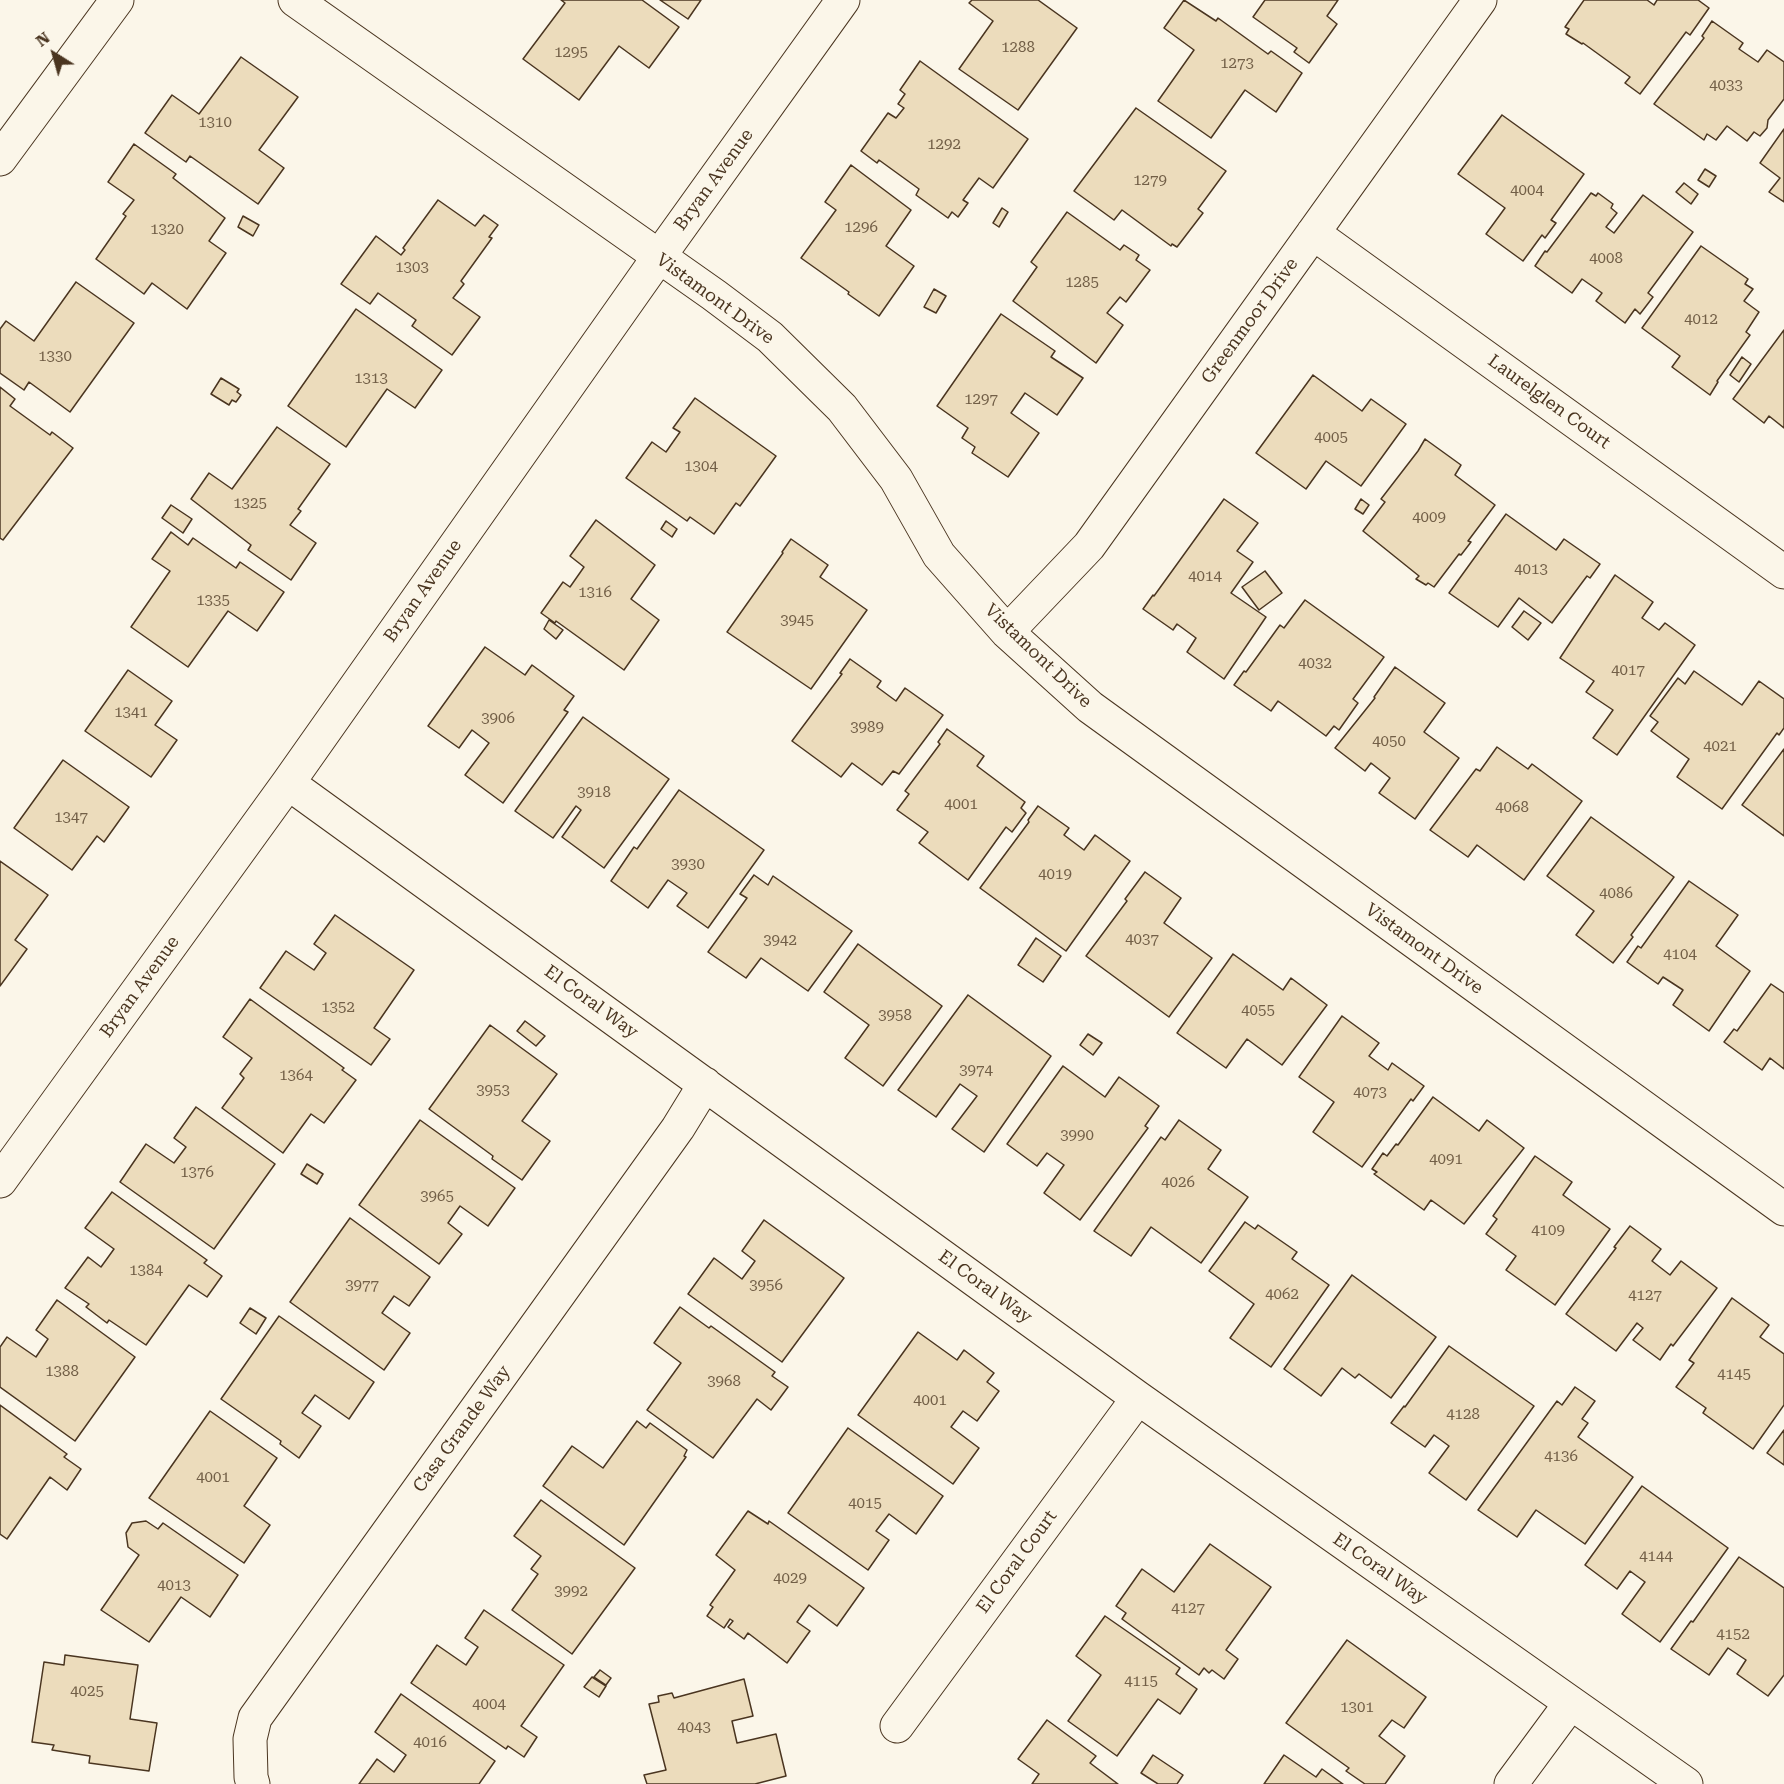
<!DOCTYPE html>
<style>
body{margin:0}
#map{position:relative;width:1784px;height:1784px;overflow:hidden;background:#fbf6e9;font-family:"Roboto Serif",serif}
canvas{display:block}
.north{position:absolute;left:24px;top:24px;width:60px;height:60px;-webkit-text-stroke:4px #fbf6e9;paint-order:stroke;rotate:323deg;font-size:16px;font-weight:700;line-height:24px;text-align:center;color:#4a3520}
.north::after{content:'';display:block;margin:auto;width:21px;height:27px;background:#4a3520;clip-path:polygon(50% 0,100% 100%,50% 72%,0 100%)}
</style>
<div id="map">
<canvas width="1784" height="1784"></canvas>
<div class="north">N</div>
</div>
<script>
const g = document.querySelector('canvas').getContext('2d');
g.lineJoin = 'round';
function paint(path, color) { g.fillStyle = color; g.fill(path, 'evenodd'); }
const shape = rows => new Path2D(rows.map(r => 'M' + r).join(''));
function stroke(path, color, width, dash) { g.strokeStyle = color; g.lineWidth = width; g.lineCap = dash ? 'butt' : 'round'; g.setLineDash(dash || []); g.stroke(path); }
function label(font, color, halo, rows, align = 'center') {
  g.font = font + ' "Roboto Serif",serif'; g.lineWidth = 4.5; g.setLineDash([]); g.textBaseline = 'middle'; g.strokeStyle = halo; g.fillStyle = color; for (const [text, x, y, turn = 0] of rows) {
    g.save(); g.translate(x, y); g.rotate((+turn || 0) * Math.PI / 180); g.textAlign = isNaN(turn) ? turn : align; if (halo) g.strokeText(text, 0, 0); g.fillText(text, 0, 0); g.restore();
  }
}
const building = shape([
 [561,0,642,0,679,27,649,68,619,46,579,100,523,59,565,3,561,0],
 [660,0,701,0,688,19,660,0],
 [972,0,1038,0,1077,28,1018,110,959,69,993,21,969,3,972,0],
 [1184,0,1216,21,1218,18,1268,54,1271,51,1302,73,1276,112,1245,90,1211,138,1158,101,1194,50,1164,28,1184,0],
 [1265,0,1338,0,1327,16,1337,24,1309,63,1294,52,1297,48,1253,17,1265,0],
 [1584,0,1647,0,1654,5,1657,0,1698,0,1709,8,1690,35,1686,32,1640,94,1625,83,1630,77,1583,43,1582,44,1566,34,1569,29,1565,27,1584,0],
 [1712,21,1743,43,1739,49,1758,62,1767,50,1784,62,1784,99,1768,120,1767,128,1760,136,1754,132,1747,141,1727,126,1716,140,1707,134,1704,140,1654,104,1704,38,1702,36,1712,21],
 [241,57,298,97,259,150,284,168,258,204,190,156,186,162,145,133,172,95,199,114,241,57],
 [920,61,1028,139,993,188,979,178,963,200,968,203,958,217,952,212,948,218,916,195,919,189,879,160,877,163,861,151,888,113,896,118,904,108,898,104,905,94,900,90,920,61],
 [1136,108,1226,171,1198,209,1203,213,1177,247,1172,244,1171,246,1122,210,1114,220,1074,191,1136,108],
 [1502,115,1584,174,1551,220,1556,223,1545,238,1542,235,1523,261,1486,234,1505,208,1458,174,1502,115],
 [1784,129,1784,202,1769,192,1780,178,1760,163,1784,129],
 [134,144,176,174,173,178,225,218,209,241,226,253,187,309,152,283,144,294,96,259,126,216,123,214,134,200,108,182,134,144],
 [851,165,911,210,886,246,914,266,879,316,848,294,849,292,801,258,836,210,825,202,851,165],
 [1705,169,1716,176,1709,187,1698,180,1705,169],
 [1684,183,1698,194,1691,204,1676,192,1684,183],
 [1591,193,1596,196,1598,193,1613,204,1611,208,1617,213,1606,227,1614,233,1643,195,1693,232,1648,293,1653,297,1640,314,1635,309,1625,323,1596,301,1602,293,1582,279,1572,293,1535,266,1545,251,1547,252,1591,193],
 [438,200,475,226,484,215,498,225,489,237,492,238,461,281,464,284,453,298,480,317,452,355,412,326,416,320,378,293,370,304,341,284,376,236,401,255,405,250,403,248,438,200],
 [1002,208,1008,212,999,227,993,223,1002,208],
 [1067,212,1120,250,1124,245,1139,255,1136,260,1150,270,1126,302,1120,297,1107,313,1123,325,1096,363,1013,301,1037,267,1031,262,1067,212],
 [243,216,259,225,253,236,238,227,243,216],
 [1701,246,1748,279,1745,284,1753,289,1744,301,1759,312,1746,332,1750,335,1717,381,1718,382,1710,395,1672,367,1680,356,1642,328,1701,246],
 [76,282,134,323,70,412,29,382,24,390,0,373,0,329,6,321,34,341,76,282],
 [934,289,946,296,936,313,924,307,934,289],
 [356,309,442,370,415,408,387,389,346,447,288,406,356,309],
 [1001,314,1055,351,1051,357,1083,378,1057,415,1025,393,1011,413,1039,433,1008,477,972,453,975,447,962,438,968,428,937,406,1001,314],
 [1784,330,1784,428,1769,416,1764,423,1733,399,1784,330],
 [1742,357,1751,364,1739,382,1730,375,1742,357],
 [1313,375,1362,411,1371,399,1406,424,1361,486,1326,461,1306,489,1256,453,1313,375],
 [221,378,239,389,237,392,241,395,236,402,232,400,229,405,211,394,221,378],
 [0,387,15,399,10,406,50,435,52,432,73,448,3,540,0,538,0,387],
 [695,398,776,456,740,506,736,503,714,534,690,517,687,521,626,478,652,442,666,452,680,432,673,428,695,398],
 [277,427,330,464,298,509,301,511,290,525,316,543,291,580,248,550,251,545,191,499,209,473,232,489,277,427],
 [1425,439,1461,465,1455,475,1495,505,1468,541,1471,542,1461,555,1459,554,1434,587,1428,583,1426,585,1416,579,1419,576,1363,531,1385,502,1381,499,1418,451,1425,439],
 [1224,499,1258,523,1237,551,1253,562,1231,593,1266,617,1224,679,1187,652,1196,638,1177,624,1173,630,1143,609,1153,595,1154,596,1224,499],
 [1361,499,1369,505,1363,514,1355,509,1361,499],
 [171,505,192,519,183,533,162,518,171,505],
 [1506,514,1556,550,1564,539,1600,564,1590,578,1587,576,1552,623,1519,598,1498,627,1449,593,1506,514],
 [596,520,655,565,631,599,659,620,624,670,556,621,555,623,541,613,563,582,570,587,584,567,570,556,596,520],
 [666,521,677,529,672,537,661,529,666,521],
 [171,532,188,545,193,538,236,568,240,562,284,592,257,631,228,611,188,667,131,627,170,571,152,559,171,532],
 [791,539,828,565,820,577,867,610,811,689,727,632,783,553,782,552,791,539],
 [1265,571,1282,593,1259,610,1242,587,1265,571],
 [1615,575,1653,602,1642,618,1659,630,1665,623,1695,645,1617,755,1593,738,1613,710,1586,692,1594,681,1560,658,1615,575],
 [1305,600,1384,657,1353,699,1358,703,1339,730,1334,726,1326,736,1278,701,1271,711,1234,685,1244,671,1246,672,1280,625,1284,628,1305,600],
 [1524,611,1541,623,1528,640,1512,627,1524,611],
 [549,620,563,630,556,639,544,629,549,620],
 [485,647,525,675,532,665,574,696,564,710,568,712,503,803,465,775,489,743,472,730,459,748,428,726,485,647],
 [850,659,881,681,877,687,896,701,905,688,943,715,899,774,893,771,882,785,852,763,841,777,792,741,842,674,840,673,850,659],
 [1395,667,1445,703,1424,732,1459,758,1415,819,1379,793,1390,778,1371,763,1365,771,1335,748,1375,698,1374,697,1395,667],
 [128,670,172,701,155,725,177,740,151,777,85,731,128,670],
 [1694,671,1742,705,1759,681,1784,699,1784,728,1779,735,1777,733,1722,809,1677,777,1689,759,1651,731,1658,722,1650,716,1678,678,1685,684,1694,671],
 [583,717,669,779,604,868,562,837,581,810,576,806,553,838,515,811,583,717],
 [947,729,984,756,977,766,1025,802,1021,808,1026,813,1012,832,1006,827,968,880,919,843,928,832,897,810,909,794,905,791,940,744,938,742,947,729],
 [1497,747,1528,769,1532,764,1582,801,1524,880,1477,845,1468,857,1430,830,1476,769,1480,771,1497,747],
 [1784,749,1784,836,1742,805,1784,749],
 [63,760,129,807,104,842,97,836,72,870,14,828,63,760],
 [679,790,764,850,708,928,677,906,687,893,668,880,648,908,611,881,634,847,637,849,679,790],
 [1038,806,1069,828,1064,835,1084,850,1095,835,1130,861,1066,951,980,888,1029,822,1028,820,1038,806],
 [1591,817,1674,877,1631,935,1633,937,1613,963,1576,935,1594,911,1547,876,1591,817],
 [0,861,48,895,15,940,27,949,0,986,0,861],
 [1145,872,1181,898,1164,923,1212,958,1169,1017,1086,956,1127,901,1125,899,1145,872],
 [754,875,768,885,773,876,852,931,808,991,761,958,746,978,708,952,747,898,740,894,754,875],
 [1689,881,1738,915,1716,946,1750,971,1709,1031,1673,1005,1683,990,1663,977,1658,984,1627,962,1638,946,1641,948,1689,881],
 [335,915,414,970,374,1028,390,1039,371,1065,260,988,286,951,314,970,326,953,314,944,335,915],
 [1036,938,1061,956,1043,982,1018,965,1036,938],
 [858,944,942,1006,883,1086,845,1058,869,1025,824,992,858,944],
 [1233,954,1283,990,1291,978,1327,1005,1282,1065,1247,1039,1226,1068,1177,1033,1233,954],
 [1771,984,1784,993,1784,1069,1770,1058,1762,1070,1724,1042,1734,1029,1737,1031,1771,984],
 [968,995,1051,1056,984,1152,952,1129,977,1096,960,1084,936,1117,898,1090,968,995],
 [250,999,344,1068,342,1070,356,1080,324,1123,311,1114,283,1153,222,1108,244,1078,240,1074,252,1058,223,1037,250,999],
 [1342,1016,1379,1043,1369,1056,1388,1070,1392,1063,1424,1086,1413,1101,1411,1099,1362,1167,1313,1132,1334,1102,1299,1077,1342,1016],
 [525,1021,545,1036,536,1046,517,1031,525,1021],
 [490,1025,557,1074,522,1121,550,1141,522,1180,492,1159,493,1156,429,1109,490,1025],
 [1088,1034,1102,1043,1093,1055,1080,1045,1088,1034],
 [1063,1066,1105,1097,1119,1077,1159,1106,1145,1126,1148,1128,1080,1220,1044,1193,1064,1165,1047,1153,1037,1166,1007,1144,1063,1066],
 [1433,1097,1479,1131,1487,1120,1524,1148,1464,1224,1431,1200,1424,1210,1374,1174,1377,1172,1372,1169,1383,1153,1387,1156,1396,1144,1398,1145,1433,1097],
 [196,1107,275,1164,214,1249,120,1182,146,1144,174,1163,186,1147,174,1138,196,1107],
 [420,1120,515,1188,488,1226,460,1206,448,1223,462,1234,439,1264,359,1205,420,1120],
 [1179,1120,1221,1150,1208,1169,1248,1197,1201,1263,1151,1227,1131,1256,1094,1231,1161,1137,1165,1140,1179,1120],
 [1535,1156,1572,1182,1563,1195,1610,1229,1555,1305,1506,1270,1516,1256,1486,1234,1497,1219,1493,1216,1535,1156],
 [307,1164,323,1174,317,1184,301,1174,307,1164],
 [112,1192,207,1260,204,1263,222,1276,207,1297,189,1285,146,1345,109,1320,107,1323,86,1307,89,1304,65,1288,88,1257,101,1267,114,1249,85,1228,112,1192],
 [350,1218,430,1277,409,1306,394,1296,382,1313,410,1333,384,1370,290,1302,350,1218],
 [764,1220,844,1278,782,1362,688,1294,714,1258,742,1279,755,1261,742,1251,764,1220],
 [1245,1222,1255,1229,1258,1225,1297,1252,1292,1259,1329,1285,1271,1367,1230,1338,1254,1304,1209,1271,1245,1222],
 [1630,1226,1661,1249,1652,1261,1670,1275,1681,1261,1717,1288,1673,1346,1671,1344,1660,1360,1633,1340,1643,1328,1637,1323,1616,1351,1566,1314,1616,1248,1614,1247,1630,1226],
 [1352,1275,1436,1337,1391,1398,1359,1374,1355,1378,1342,1368,1321,1396,1284,1369,1352,1275],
 [1732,1298,1769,1325,1760,1337,1784,1354,1784,1405,1753,1449,1703,1413,1706,1408,1676,1387,1694,1363,1689,1360,1732,1298],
 [57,1300,135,1357,75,1441,0,1387,0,1347,7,1337,36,1357,48,1339,36,1330,57,1300],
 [680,1307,709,1328,711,1326,775,1372,772,1376,788,1387,771,1410,757,1399,713,1458,647,1410,681,1363,654,1343,680,1307],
 [250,1308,266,1318,256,1334,240,1323,250,1308],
 [279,1316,374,1382,349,1419,315,1395,302,1413,321,1426,299,1458,280,1444,281,1441,221,1399,279,1316],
 [918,1332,957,1360,964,1350,994,1373,987,1382,999,1391,977,1421,963,1411,951,1427,979,1448,953,1484,858,1415,918,1332],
 [1449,1346,1534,1406,1466,1500,1429,1473,1449,1446,1434,1435,1425,1447,1391,1423,1404,1406,1405,1407,1449,1346],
 [1575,1387,1595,1401,1582,1419,1588,1423,1578,1437,1633,1477,1585,1544,1536,1510,1517,1537,1478,1510,1557,1401,1562,1405,1575,1387],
 [0,1405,67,1454,64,1457,81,1469,67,1490,50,1477,7,1539,0,1534,0,1405],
 [210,1411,277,1458,244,1506,270,1525,244,1563,149,1498,210,1411],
 [637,1421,646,1428,650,1423,687,1450,684,1456,686,1457,624,1545,543,1486,572,1446,603,1468,637,1421],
 [848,1428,943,1496,916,1534,889,1514,876,1531,889,1540,868,1570,788,1513,848,1428],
 [1784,1430,1784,1465,1767,1453,1784,1430],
 [1642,1486,1728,1548,1660,1642,1622,1614,1645,1582,1630,1571,1617,1589,1585,1565,1642,1486],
 [541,1500,635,1568,572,1654,512,1610,538,1574,531,1569,541,1556,514,1536,541,1500],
 [748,1511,768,1524,769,1521,864,1588,837,1626,809,1605,797,1622,810,1631,787,1663,748,1633,744,1639,728,1627,733,1621,730,1619,724,1628,707,1616,713,1607,710,1605,735,1570,716,1555,748,1511],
 [146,1521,158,1529,163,1523,238,1575,210,1617,181,1597,149,1642,101,1610,139,1555,128,1547,126,1533,132,1523,146,1521],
 [1210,1544,1271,1587,1226,1650,1238,1659,1224,1679,1212,1670,1209,1673,1204,1668,1199,1675,1122,1619,1126,1613,1116,1606,1142,1569,1174,1592,1210,1544],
 [1739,1557,1784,1588,1784,1675,1768,1696,1737,1674,1746,1660,1728,1648,1709,1675,1671,1649,1691,1621,1693,1622,1739,1557],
 [484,1610,564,1665,521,1726,537,1737,524,1757,508,1746,506,1749,411,1683,437,1645,466,1665,478,1647,465,1638,484,1610],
 [1105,1616,1180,1668,1176,1674,1197,1689,1180,1714,1158,1699,1117,1756,1068,1721,1101,1675,1076,1656,1105,1616],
 [1347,1640,1426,1697,1404,1728,1392,1720,1379,1736,1405,1756,1385,1784,1365,1784,1346,1771,1349,1768,1286,1723,1347,1640],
 [65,1655,138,1665,130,1719,157,1723,149,1771,89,1763,90,1756,52,1750,54,1745,32,1742,44,1662,64,1665,65,1655],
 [600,1670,611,1678,606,1685,594,1677,600,1670],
 [592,1677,606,1686,599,1697,584,1687,592,1677],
 [744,1679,753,1716,732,1721,737,1743,776,1734,786,1776,755,1784,647,1784,644,1775,666,1770,649,1704,659,1702,658,1696,672,1693,674,1698,744,1679],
 [401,1694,495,1761,479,1784,359,1784,377,1759,394,1772,406,1755,375,1732,401,1694],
 [1047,1720,1096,1756,1090,1763,1118,1784,1032,1784,1039,1774,1018,1759,1047,1720],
 [1153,1755,1183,1775,1177,1784,1158,1784,1141,1773,1153,1755],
 [1284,1755,1316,1777,1322,1769,1343,1784,1264,1784,1284,1755]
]);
paint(building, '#ecdcbc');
stroke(building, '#4a3520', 1.5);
const minor = shape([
 [295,0,714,295,770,337,842,408,896,479,939,555,1007,632,1090,707,1784,1209],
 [0,159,117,0],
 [1313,233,1784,572],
 [1007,632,1089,546,1480,0],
 [288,783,1138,1398,1686,1784],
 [0,1181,288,783,658,258,843,0],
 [897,1726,1138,1398],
 [253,1784,251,1777,250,1739,255,1718,678,1128,705,1084],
 [1511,1784,1570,1704]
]);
stroke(minor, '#4a3520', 35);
stroke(minor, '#fbf6e9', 33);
label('15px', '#725f47', null, [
 ["1288",1018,48],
 ["1295",571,53],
 ["1273",1237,64],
 ["4033",1726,86],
 ["1310",215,123],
 ["1292",944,145],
 ["1279",1150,181],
 ["4004",1527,191],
 ["1296",861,228],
 ["1320",167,230],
 ["4008",1606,259],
 ["1303",412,268],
 ["1285",1082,283],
 ["4012",1701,320],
 ["1330",55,357],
 ["1313",371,379],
 ["1297",981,400],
 ["4005",1331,438],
 ["1304",701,467],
 ["1325",250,504],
 ["4009",1429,518],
 ["4013",1531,570],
 ["4014",1205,577],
 ["1316",595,593],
 ["1335",213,601],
 ["3945",797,621],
 ["4032",1315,664],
 ["4017",1628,671],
 ["1341",131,713],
 ["3906",498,719],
 ["3989",867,728],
 ["4050",1389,742],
 ["4021",1720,747],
 ["3918",594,793],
 ["4001",961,805],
 ["4068",1512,808],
 ["1347",71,818],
 ["3930",688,865],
 ["4019",1055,875],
 ["4086",1616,894],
 ["4037",1142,940],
 ["3942",780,941],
 ["4104",1680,955],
 ["1352",338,1008],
 ["4055",1258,1011],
 ["3958",895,1016],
 ["3974",976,1071],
 ["1364",296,1076],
 ["3953",493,1091],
 ["4073",1370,1093],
 ["3990",1077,1136],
 ["4091",1446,1160],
 ["1376",197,1173],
 ["4026",1178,1183],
 ["3965",437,1197],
 ["4109",1548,1231],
 ["1384",146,1271],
 ["3977",362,1286],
 ["3956",766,1286],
 ["4062",1282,1295],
 ["4127",1645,1296],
 ["1388",62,1372],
 ["4145",1734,1375],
 ["3968",724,1382],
 ["4001",930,1401],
 ["4128",1463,1415],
 ["4136",1561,1457],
 ["4001",213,1478],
 ["4015",865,1504],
 ["4144",1656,1557],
 ["4029",790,1579],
 ["4013",174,1586],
 ["3992",571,1592],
 ["4127",1188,1609],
 ["4152",1733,1635],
 ["4115",1141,1682],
 ["4025",87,1692],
 ["4004",489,1705],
 ["1301",1357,1708],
 ["4043",694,1728],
 ["4016",430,1743]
]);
label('18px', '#4a3520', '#fbf6e9', [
 ["Bryan Avenue",714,180,-54],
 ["Vistamont Drive",715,299,36],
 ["Greenmoor Drive",1250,321,-54],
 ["Laurelglen Court",1549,402,36],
 ["Bryan Avenue",423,591,-55],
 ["Vistamont Drive",1038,656,44],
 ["Vistamont Drive",1424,949,36],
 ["Bryan Avenue",140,987,-54],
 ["El Coral Way",591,1002,36],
 ["El Coral Way",985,1287,36],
 ["Casa Grande Way",462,1429,-54],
 ["El Coral Court",1017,1562,-54],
 ["El Coral Way",1380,1569,35]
]);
</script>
